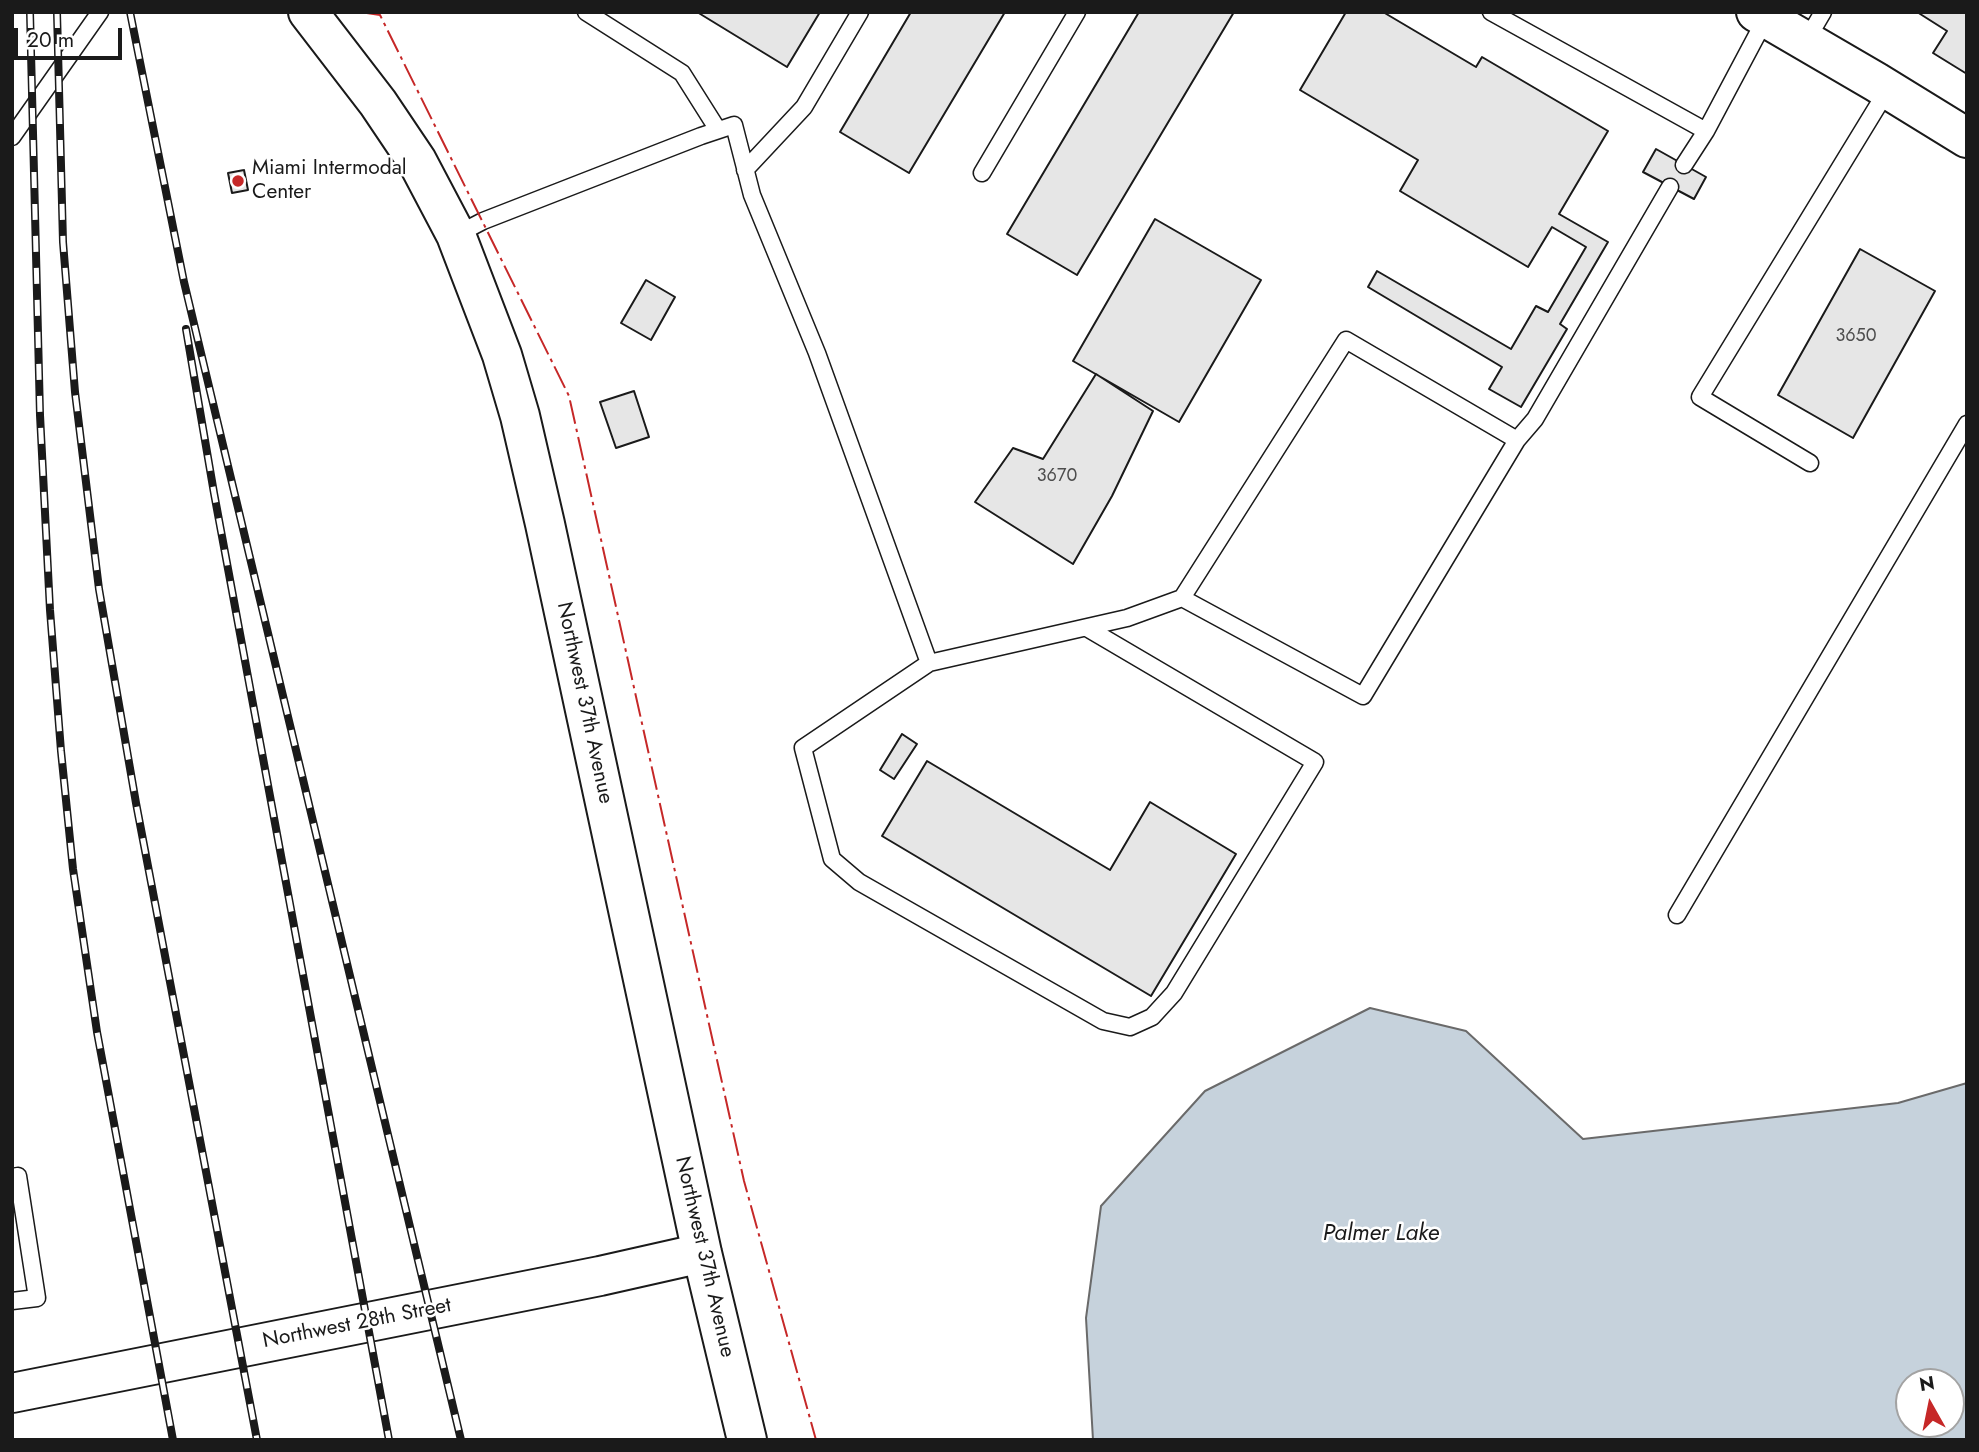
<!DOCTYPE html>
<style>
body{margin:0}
#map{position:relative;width:1979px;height:1452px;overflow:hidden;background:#fff;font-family:Jost,sans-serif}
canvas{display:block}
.frame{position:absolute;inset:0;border:14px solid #1a1a1a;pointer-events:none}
.north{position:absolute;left:1895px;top:1368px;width:70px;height:70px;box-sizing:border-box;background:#fff;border:2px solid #a3a3a3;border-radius:50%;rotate:351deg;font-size:19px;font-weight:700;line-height:28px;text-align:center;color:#1a1a1a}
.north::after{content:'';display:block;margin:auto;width:24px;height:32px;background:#c62828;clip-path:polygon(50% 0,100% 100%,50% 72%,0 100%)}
.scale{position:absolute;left:14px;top:28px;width:108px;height:32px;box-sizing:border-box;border:4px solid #1a1a1a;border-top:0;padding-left:9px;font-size:21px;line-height:24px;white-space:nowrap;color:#1a1a1a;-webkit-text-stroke:5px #fff;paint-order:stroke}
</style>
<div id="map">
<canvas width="1979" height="1452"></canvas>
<div class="frame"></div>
<div class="north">N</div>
<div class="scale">20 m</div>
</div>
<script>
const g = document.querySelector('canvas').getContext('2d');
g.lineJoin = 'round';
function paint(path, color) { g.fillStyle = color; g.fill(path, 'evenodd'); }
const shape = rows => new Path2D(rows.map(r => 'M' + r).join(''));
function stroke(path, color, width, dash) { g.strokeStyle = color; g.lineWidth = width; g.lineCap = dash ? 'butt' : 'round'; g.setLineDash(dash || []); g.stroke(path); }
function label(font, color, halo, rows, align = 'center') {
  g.font = font + ' Jost,sans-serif'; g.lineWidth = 5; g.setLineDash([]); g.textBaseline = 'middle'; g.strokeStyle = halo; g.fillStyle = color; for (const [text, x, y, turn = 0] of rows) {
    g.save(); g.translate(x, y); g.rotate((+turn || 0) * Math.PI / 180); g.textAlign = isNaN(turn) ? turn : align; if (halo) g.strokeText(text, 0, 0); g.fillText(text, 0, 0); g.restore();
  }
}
const water = shape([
 [1370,1008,1466,1031,1583,1139,1898,1103,1967,1083,1967,1440,1093,1440,1086,1318,1101,1206,1205,1091,1370,1008],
 [1909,1382,1951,1382,1951,1424,1909,1424,1909,1382]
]);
paint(water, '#c6d2dc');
stroke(water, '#6a6a6a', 2);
const building = shape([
 [697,12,820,12,787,67,697,12],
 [911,12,1005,12,909,173,840,132,911,12],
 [1139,12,1234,12,1077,275,1007,234,1139,12],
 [1346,12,1383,12,1476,67,1482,57,1608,131,1559,214,1608,242,1560,324,1567,329,1521,407,1489,389,1502,367,1368,287,1377,271,1511,349,1536,306,1548,312,1586,247,1552,227,1528,267,1400,191,1418,160,1300,90,1346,12],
 [1917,12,1967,12,1967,74,1933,53,1947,31,1917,12],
 [1656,149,1706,177,1694,199,1643,172,1656,149],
 [244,170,248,190,232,193,228,173,244,170],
 [1155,219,1261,280,1179,422,1073,361,1155,219],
 [1860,249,1935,291,1853,438,1778,395,1860,249],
 [646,280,675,297,651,340,621,323,646,280],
 [1096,374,1153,411,1112,496,1073,564,975,502,1013,448,1043,459,1096,374],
 [634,391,649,437,616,448,600,402,634,391],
 [902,734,917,744,894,779,880,770,902,734],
 [927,761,1110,870,1150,802,1236,854,1151,996,882,836,927,761]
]);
paint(building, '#e6e6e6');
stroke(building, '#1a1a1a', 2);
const lane = shape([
 [586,12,682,73,718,130],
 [1491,12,1706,131,1766,18],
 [1806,41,1823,12],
 [12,137,100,12],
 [1684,165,1706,131],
 [745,170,804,107,860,12],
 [982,173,1077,12],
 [456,235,483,221,701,136,734,125,752,195,817,353,929,663,1127,618,1182,598],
 [1517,440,1346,340,1182,598,1363,696,1517,440,1535,419,1670,187],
 [1810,463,1700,397,1888,89],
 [929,663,803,748,832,859,859,882,1103,1021,1130,1027,1152,1017,1174,993,1315,762,1087,628],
 [1677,915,1967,424],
 [12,1177,18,1176,37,1298,12,1301]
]);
const secondary = shape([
 [308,12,378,103,417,161,456,235,502,355,520,416,545,524,702,1253,747,1440],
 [1756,12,1876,82,1967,138],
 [12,1393,600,1276,702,1253]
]);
stroke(lane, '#1a1a1a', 19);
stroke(secondary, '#1a1a1a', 42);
stroke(lane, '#fff', 16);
stroke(secondary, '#fff', 38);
const rail = shape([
 [30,12,40,415,50,610,61,751,73,869,97,1032,173,1440],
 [57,12,63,242,75,392,99,589,136,803,257,1440],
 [130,12,184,282,461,1440],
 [186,329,214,493,389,1440]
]);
stroke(rail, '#1a1a1a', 8);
stroke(rail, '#fff', 5, [16]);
stroke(shape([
 [360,12,380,15,569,396,744,1181,816,1440]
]), '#c62828', 2, [24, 5, 3.5, 5]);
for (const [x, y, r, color] of [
 [238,181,7,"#c62828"]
]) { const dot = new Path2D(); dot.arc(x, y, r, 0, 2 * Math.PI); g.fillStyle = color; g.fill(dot); stroke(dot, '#fff', 2.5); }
label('18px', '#4d4d4d', null, [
 ["3650",1856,337],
 ["3670",1057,477]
]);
label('21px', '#1a1a1a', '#fff', [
 ["Miami Intermodal",252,169],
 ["Center",252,193]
], 'left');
label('21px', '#1a1a1a', '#fff', [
 ["Northwest 37th Avenue",584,703,78],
 ["Northwest 37th Avenue",704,1257,77],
 ["Northwest 28th Street",357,1324,-11]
]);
label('italic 23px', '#1a1a1a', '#fff', [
 ["Palmer Lake",1381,1234]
]);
</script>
